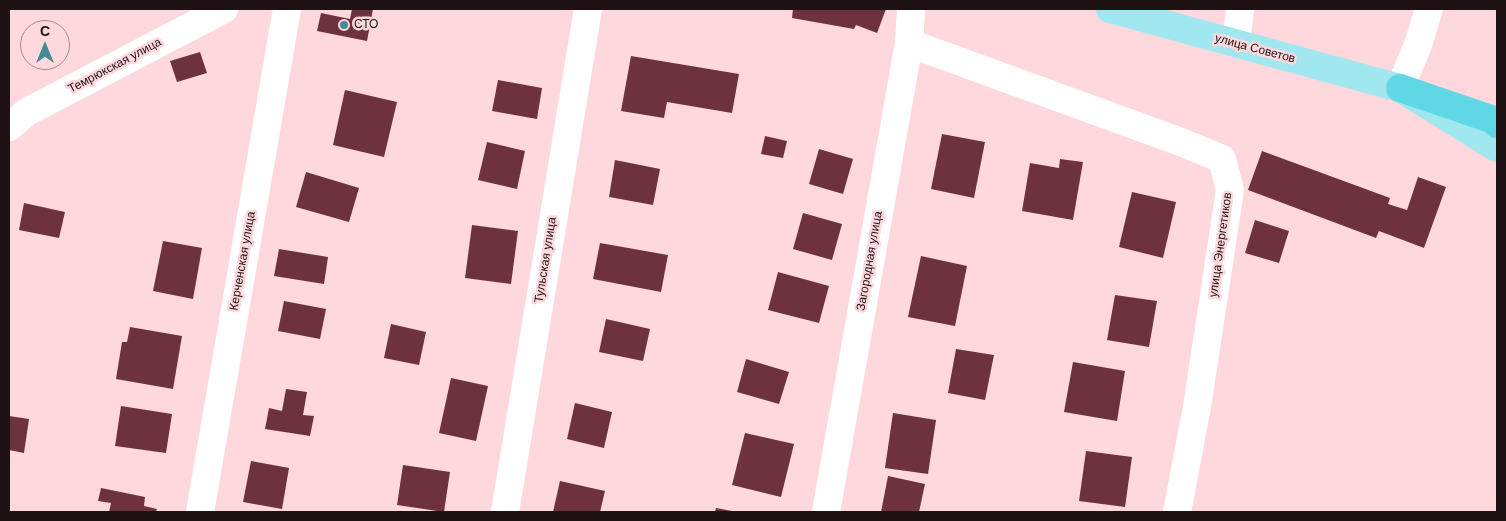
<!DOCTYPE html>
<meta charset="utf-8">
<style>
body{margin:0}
#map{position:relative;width:1506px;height:521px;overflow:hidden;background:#fed8dd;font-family:"DM Sans",sans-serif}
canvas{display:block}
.frame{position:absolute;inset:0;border:10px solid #1e1214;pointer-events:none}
.north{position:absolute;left:20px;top:20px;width:50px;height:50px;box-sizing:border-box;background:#fed8dd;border:1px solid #a4898d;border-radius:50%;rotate:0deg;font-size:14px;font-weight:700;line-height:20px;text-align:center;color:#1e1214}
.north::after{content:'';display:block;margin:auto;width:18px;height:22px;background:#448b93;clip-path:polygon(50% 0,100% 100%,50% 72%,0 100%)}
</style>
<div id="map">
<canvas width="1506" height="521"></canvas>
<div class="frame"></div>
<div class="north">С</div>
</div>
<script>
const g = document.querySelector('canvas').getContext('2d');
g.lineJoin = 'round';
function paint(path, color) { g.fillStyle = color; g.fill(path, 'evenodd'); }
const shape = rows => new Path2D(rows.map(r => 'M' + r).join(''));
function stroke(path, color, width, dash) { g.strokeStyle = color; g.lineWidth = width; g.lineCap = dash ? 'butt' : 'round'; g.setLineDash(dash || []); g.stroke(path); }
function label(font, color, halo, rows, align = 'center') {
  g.font = font + ' "DM Sans",sans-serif'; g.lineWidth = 5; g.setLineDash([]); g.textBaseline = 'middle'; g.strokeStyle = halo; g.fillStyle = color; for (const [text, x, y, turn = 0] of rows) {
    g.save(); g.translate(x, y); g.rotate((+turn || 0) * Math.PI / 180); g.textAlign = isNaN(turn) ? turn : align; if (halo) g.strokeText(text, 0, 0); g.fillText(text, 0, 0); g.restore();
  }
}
paint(shape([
 [352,9,373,9,367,41,317,31,321,13,350,19],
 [793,9,886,9,877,33,856,25,854,29,792,18],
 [200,52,207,73,177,82,170,61],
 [631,56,739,74,732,113,667,102,664,118,621,111],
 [498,80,542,88,537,119,492,111],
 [345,90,397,102,384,157,333,145],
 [942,134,985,142,974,198,931,189],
 [765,136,787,141,783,158,761,154],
 [487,142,525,151,517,189,478,180],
 [819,149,853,159,843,194,809,184],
 [1262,151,1390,198,1388,204,1407,210,1418,177,1446,187,1424,248,1379,231,1376,238,1248,190],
 [1060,159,1083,162,1073,220,1022,211,1030,163,1059,168],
 [615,160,660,169,653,205,609,197],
 [306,172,359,188,349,222,296,207],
 [1132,192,1176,202,1163,258,1119,247],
 [24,203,65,212,59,238,19,230],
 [803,213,842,224,832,260,793,249],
 [1255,220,1289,231,1279,263,1245,253],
 [472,225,518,231,511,284,465,278],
 [163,241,202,248,193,299,153,291],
 [600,243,668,255,661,292,593,279],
 [279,249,328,257,324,284,274,276],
 [921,256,967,266,955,326,908,317],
 [778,272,829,286,819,323,768,310],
 [1115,295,1157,301,1149,347,1107,340],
 [284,301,326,309,320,339,278,331],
 [606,319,650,329,643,361,599,352],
 [391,324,426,332,419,365,384,358],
 [130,327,182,336,173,389,116,379,122,342,127,342],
 [956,349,994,355,985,400,948,393],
 [746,359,789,372,779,404,737,392],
 [1073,362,1125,371,1117,421,1064,412],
 [451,378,488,386,476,441,439,433],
 [286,389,307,392,303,415,314,416,310,436,265,429,269,408,282,411],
 [575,403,612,412,604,448,567,439],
 [121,406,172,414,166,453,115,446],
 [893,413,936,420,928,474,885,468],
 [9,416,29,419,24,453,9,450],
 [745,433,794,444,781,497,732,485],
 [1086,451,1132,457,1125,507,1079,501],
 [251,461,289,468,282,509,243,502],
 [403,465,450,472,444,512,397,505],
 [888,476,925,484,919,512,881,512],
 [560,481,605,491,600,512,553,512],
 [101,488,145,497,144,506,157,509,156,512,109,512,111,503,98,501],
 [716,508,732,511,732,512,715,512]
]), '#6e313e');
stroke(shape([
 [909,43,1181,142,1222,159,1230,190,1197,407,1177,512],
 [1236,43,1240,9],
 [1400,88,1418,45,1429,9],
 [9,127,27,112,224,9],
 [200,512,287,9],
 [505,512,588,9],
 [826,512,909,43,911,9]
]), '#fff', 28);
stroke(shape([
 [1110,9,1400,88,1497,148]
]), '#a0e7ef', 28);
stroke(shape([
 [1400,88,1491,119,1497,124]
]), '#60d7e4', 28);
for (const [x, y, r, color] of [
 [344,25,5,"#448b93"]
]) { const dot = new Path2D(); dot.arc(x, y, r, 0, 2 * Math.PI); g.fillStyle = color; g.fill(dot); stroke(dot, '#fed8dd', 2); }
label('12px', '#1e1214', '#fed8dd', [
 ["СТО",354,25]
], 'left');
label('12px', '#1e1214', '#fed8dd', [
 ["улица Советов",1255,49,15],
 ["Темрюкская улица",115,66,-28],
 ["улица Энергетиков",1221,245,-82],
 ["Тульская улица",546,260,-81],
 ["Керченская улица",243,261,-80],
 ["Загородная улица",870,261,-80]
]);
</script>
